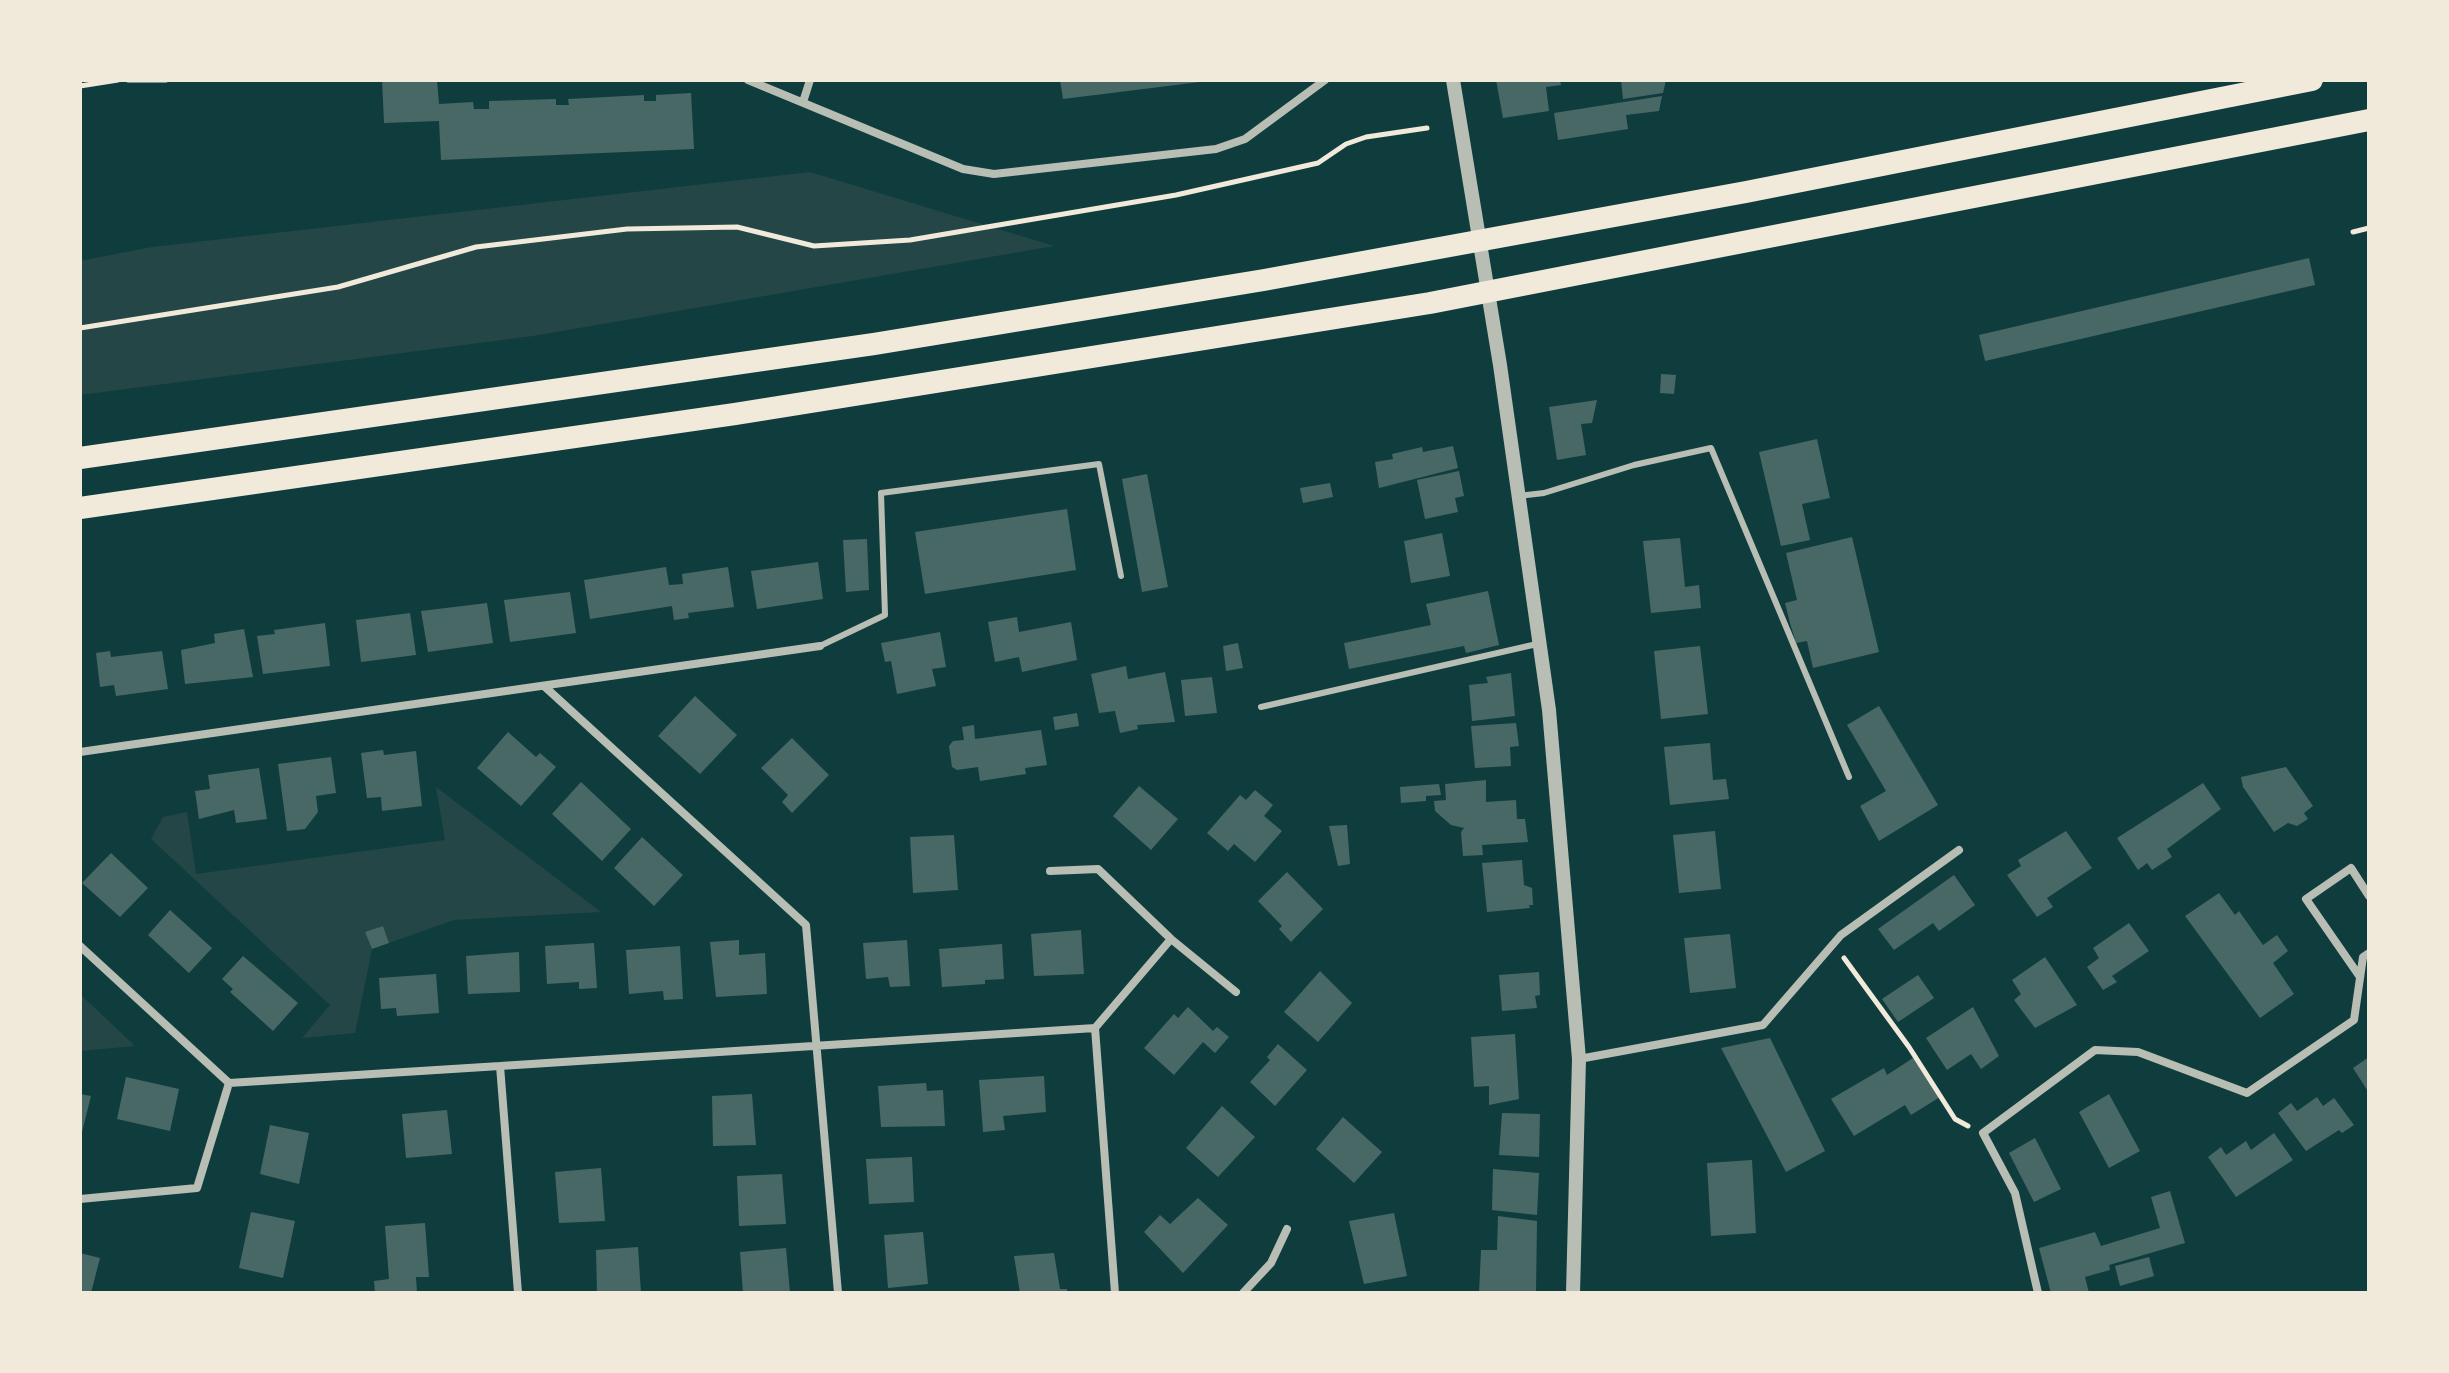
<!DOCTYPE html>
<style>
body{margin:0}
#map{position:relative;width:2449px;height:1373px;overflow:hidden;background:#0f3d3e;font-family:"IBM Plex Sans",sans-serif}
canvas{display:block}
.frame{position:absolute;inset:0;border:82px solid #f1e9da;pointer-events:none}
</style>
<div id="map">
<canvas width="2449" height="1373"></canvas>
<div class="frame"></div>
</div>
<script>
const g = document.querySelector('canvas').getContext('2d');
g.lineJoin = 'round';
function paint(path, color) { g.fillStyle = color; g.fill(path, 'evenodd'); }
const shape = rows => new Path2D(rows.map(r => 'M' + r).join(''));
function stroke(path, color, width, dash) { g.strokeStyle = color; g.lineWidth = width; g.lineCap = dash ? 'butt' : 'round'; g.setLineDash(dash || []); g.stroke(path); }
paint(shape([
 [810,172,1054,246,533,336,80,395,80,261,152,247],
 [436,787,601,912,454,920,389,943,383,926,366,932,372,949,355,1033,302,1038,330,1005,151,839,163,817,187,812,196,874,445,840],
 [80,994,135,1046,80,1051]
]), '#244646');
paint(shape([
 [382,80,437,80,439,104,473,102,474,109,489,109,489,101,556,99,556,105,569,105,568,99,644,95,644,101,656,101,656,95,691,93,694,149,441,160,439,121,384,123],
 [1060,80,1200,80,1200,82,1063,99],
 [1496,80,1560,80,1561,85,1546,87,1549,111,1503,118],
 [1621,80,1666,80,1663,93,1623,99],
 [1662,96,1659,111,1626,115,1628,129,1558,140,1554,113],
 [2309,258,2315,285,1985,361,1979,335],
 [1661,374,1676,375,1674,394,1660,393],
 [1597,400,1592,423,1581,424,1586,455,1557,460,1549,407],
 [1817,439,1830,498,1802,504,1810,540,1781,546,1759,452],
 [1453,446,1458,468,1379,488,1375,462,1393,459,1392,454,1422,447,1423,452],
 [1459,471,1464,496,1455,498,1458,512,1425,519,1417,480],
 [1147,474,1168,587,1142,592,1122,479],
 [1330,483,1333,497,1303,503,1300,488],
 [1067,509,1076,570,925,594,915,532],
 [1442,533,1450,576,1411,583,1404,541],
 [1852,537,1879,652,1813,668,1807,641,1796,643,1790,623,1785,603,1797,600,1786,553],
 [1680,538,1685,587,1699,585,1701,608,1651,613,1643,541],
 [867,539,869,590,846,592,843,540],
 [818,562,823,599,757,609,751,571],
 [666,567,669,585,683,584,682,574,728,567,734,607,688,613,689,618,674,620,672,606,590,619,584,580],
 [1488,591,1499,645,1466,653,1464,646,1349,669,1344,643,1431,625,1426,604],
 [570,592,576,633,510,642,504,600],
 [487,603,493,643,428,652,421,611],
 [410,613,416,655,361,662,356,620],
 [1017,617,1019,632,1071,622,1077,660,1022,672,1019,657,995,662,988,622],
 [325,623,330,666,263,674,257,636,275,634,274,630],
 [244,629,253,677,185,684,181,650,215,643,214,634],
 [940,632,946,667,932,669,936,686,897,694,891,661,885,662,881,643],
 [1238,643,1243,668,1226,671,1223,646],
 [1700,646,1708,714,1661,719,1654,651],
 [110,651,111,657,162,651,168,689,116,696,114,685,100,687,96,653],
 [1126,666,1128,679,1165,672,1175,722,1137,725,1138,729,1120,733,1115,711,1099,713,1091,674],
 [1511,673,1515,716,1472,721,1469,685,1488,683,1486,677],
 [1212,677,1217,713,1185,716,1181,680],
 [695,696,737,735,700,774,658,736],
 [1879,706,1938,805,1879,841,1860,806,1886,791,1847,725],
 [1077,713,1079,726,1055,730,1053,717],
 [1516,723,1519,746,1510,747,1511,766,1475,768,1471,726],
 [974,725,975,739,1041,730,1047,765,1025,768,1026,774,980,781,978,767,957,770,952,767,949,746,953,741,964,740,962,727],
 [508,732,536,757,540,753,556,767,521,806,477,768],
 [792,738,829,775,792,813,782,802,788,795,761,768],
 [1710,743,1713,780,1726,779,1729,799,1670,805,1664,747],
 [383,750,384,755,416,751,422,806,382,811,381,797,367,798,361,753],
 [331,757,336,793,316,796,318,812,305,829,287,831,278,764],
 [2286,767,2313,806,2304,813,2308,819,2297,826,2288,823,2274,832,2243,787,2241,777],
 [259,768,267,819,236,823,234,810,199,819,195,791,210,789,208,775],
 [1486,780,1486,802,1516,800,1517,819,1525,819,1528,842,1482,845,1483,855,1463,856,1461,832,1464,828,1451,825,1435,811,1434,801,1446,800,1445,784],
 [581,782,631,829,602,861,552,814],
 [2203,783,2221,809,2167,849,2172,857,2152,870,2147,863,2138,870,2117,838],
 [1439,784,1441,795,1426,796,1426,801,1401,803,1400,787],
 [1139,786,1178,819,1151,850,1113,816],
 [1255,790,1273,805,1264,816,1282,831,1255,862,1234,844,1228,851,1207,833,1240,795,1246,800],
 [1347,825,1350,864,1338,866,1329,826],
 [1715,831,1721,889,1679,893,1673,835],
 [2066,831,2092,868,2047,898,2053,907,2037,917,2007,875,2021,866,2018,860],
 [954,835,958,890,913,893,910,837],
 [642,837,683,875,654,906,614,868],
 [111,853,148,888,120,917,82,883],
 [1522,860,1524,885,1532,888,1533,905,1529,905,1530,908,1487,912,1482,863],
 [1287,872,1323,909,1291,942,1279,929,1282,926,1258,901],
 [1954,875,1975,905,1939,931,1933,923,1894,950,1878,929],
 [2219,893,2235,915,2239,911,2263,945,2277,935,2288,951,2273,963,2294,994,2260,1018,2185,916],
 [170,910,212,948,189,973,148,935],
 [2129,923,2149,951,2112,976,2117,982,2103,990,2087,967,2099,958,2093,948],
 [383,926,389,943,372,949,365,932],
 [1081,930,1084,974,1034,976,1031,934],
 [1730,934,1736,988,1690,993,1684,938],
 [739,940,739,955,765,953,767,994,716,997,710,942],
 [907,940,910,986,890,987,888,977,866,979,863,943],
 [594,943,597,988,579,989,579,982,547,984,545,946],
 [1002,944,1004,979,985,980,985,984,942,987,939,949],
 [680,946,683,999,664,1000,663,991,629,994,626,950],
 [519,952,520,992,468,994,466,956],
 [243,956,298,1003,273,1031,230,992,233,989,222,979],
 [2045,957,2077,1005,2035,1028,2014,1000,2021,994,2012,980],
 [1320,971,1352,1003,1318,1042,1284,1012],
 [1539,972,1540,995,1535,996,1537,1008,1502,1011,1499,975],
 [436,974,439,1013,397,1016,396,1008,381,1009,379,978],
 [1918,975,1934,998,1898,1022,1882,999],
 [1188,1007,1213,1031,1217,1027,1229,1037,1215,1053,1203,1042,1174,1075,1144,1048,1174,1014,1178,1018],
 [1973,1007,1999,1056,1981,1069,1971,1054,1947,1070,1926,1038],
 [1515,1034,1519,1099,1489,1105,1489,1086,1474,1087,1471,1037],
 [1770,1038,1825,1151,1786,1172,1721,1048],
 [1278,1044,1307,1070,1275,1106,1250,1082,1270,1060,1267,1057],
 [2369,1057,2369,1093,2353,1068],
 [1913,1058,1940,1097,1911,1115,1905,1105,1854,1136,1831,1099,1884,1068,1887,1075],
 [1044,1076,1046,1112,1003,1116,1005,1130,983,1132,979,1080],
 [126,1077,179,1089,170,1131,117,1119],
 [926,1083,927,1091,943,1090,945,1126,881,1127,878,1086],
 [80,1094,91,1096,81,1136,80,1136],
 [752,1094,756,1145,713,1146,712,1096],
 [2109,1094,2140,1151,2109,1168,2079,1112],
 [2317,1097,2323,1106,2334,1098,2354,1125,2342,1133,2339,1130,2306,1151,2278,1113,2291,1103,2297,1111],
 [1222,1106,1255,1137,1218,1177,1186,1148],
 [447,1110,452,1154,406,1158,402,1114],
 [1502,1113,1540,1114,1539,1157,1499,1155],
 [1343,1117,1382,1152,1354,1183,1316,1149],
 [270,1125,309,1133,299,1184,260,1174],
 [2274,1133,2293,1160,2236,1197,2208,1157,2221,1147,2226,1155,2246,1141,2251,1150],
 [2035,1138,2061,1189,2034,1202,2009,1153],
 [912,1157,914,1202,869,1204,866,1159],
 [1752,1160,1756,1233,1711,1236,1707,1163],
 [601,1168,605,1221,559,1223,555,1172],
 [1493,1169,1539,1173,1537,1215,1492,1210],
 [782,1174,786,1224,739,1226,737,1176],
 [2170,1191,2185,1243,2109,1265,2110,1270,2085,1277,2089,1293,2051,1293,2039,1248,2095,1232,2101,1246,2160,1228,2151,1197],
 [1198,1198,1228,1225,1183,1273,1144,1232,1160,1215,1170,1224],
 [251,1212,295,1221,283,1278,239,1268],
 [1394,1213,1407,1276,1364,1284,1349,1221],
 [1498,1216,1537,1221,1536,1293,1479,1293,1481,1250,1497,1250],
 [425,1223,429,1277,416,1277,417,1293,375,1293,374,1281,389,1279,385,1226],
 [923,1232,928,1284,888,1288,884,1235],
 [638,1247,641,1293,597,1293,596,1250],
 [786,1248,790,1293,743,1293,740,1252],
 [80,1253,100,1258,91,1293,80,1293],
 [1054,1253,1060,1289,1067,1289,1067,1293,1020,1293,1014,1256],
 [2149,1257,2154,1276,2120,1286,2115,1266]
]), '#486865');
stroke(shape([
 [128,80,166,80],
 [80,86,118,80],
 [2353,232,2369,228],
 [80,328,338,287,476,247,627,229,737,227,814,246,910,240,1176,195,1318,163,1346,144,1366,137,1427,128],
 [1844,958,1909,1047,1955,1119,1968,1126]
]), '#f1e9da', 5);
stroke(shape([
 [1518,496,1544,493,1634,465,1711,448,1849,777],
 [820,646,885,615,881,493,1099,464,1121,576],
 [1261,707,1537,644]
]), '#b8beb3', 6);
stroke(shape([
 [748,80,963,169,994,174,1216,149,1245,139,1325,80],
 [803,102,810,80],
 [544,686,806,925,838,1293],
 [80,752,820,646],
 [1050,871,1098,869,1171,939,1236,992],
 [80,946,229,1083,500,1066],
 [2360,977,2306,899,2351,868,2369,896],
 [1095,1028,1171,939],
 [1579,1059,1763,1025,1841,935,1959,850],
 [80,1199,197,1188,229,1083],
 [518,1293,500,1066,1095,1028,1115,1293],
 [1243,1293,1271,1263,1287,1229],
 [2038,1293,2015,1193,1983,1133,2095,1050,2138,1052,2247,1093,2354,1020,2363,957,2369,953]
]), '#b8beb3', 8);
stroke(shape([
 [1453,80,1500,365,1549,710,1579,1059,1573,1293]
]), '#b8beb3', 14);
stroke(shape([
 [80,458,874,344,1264,280,1746,192,2312,80],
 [80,508,735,414,1430,303,2369,120]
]), '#f1e9da', 22);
</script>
